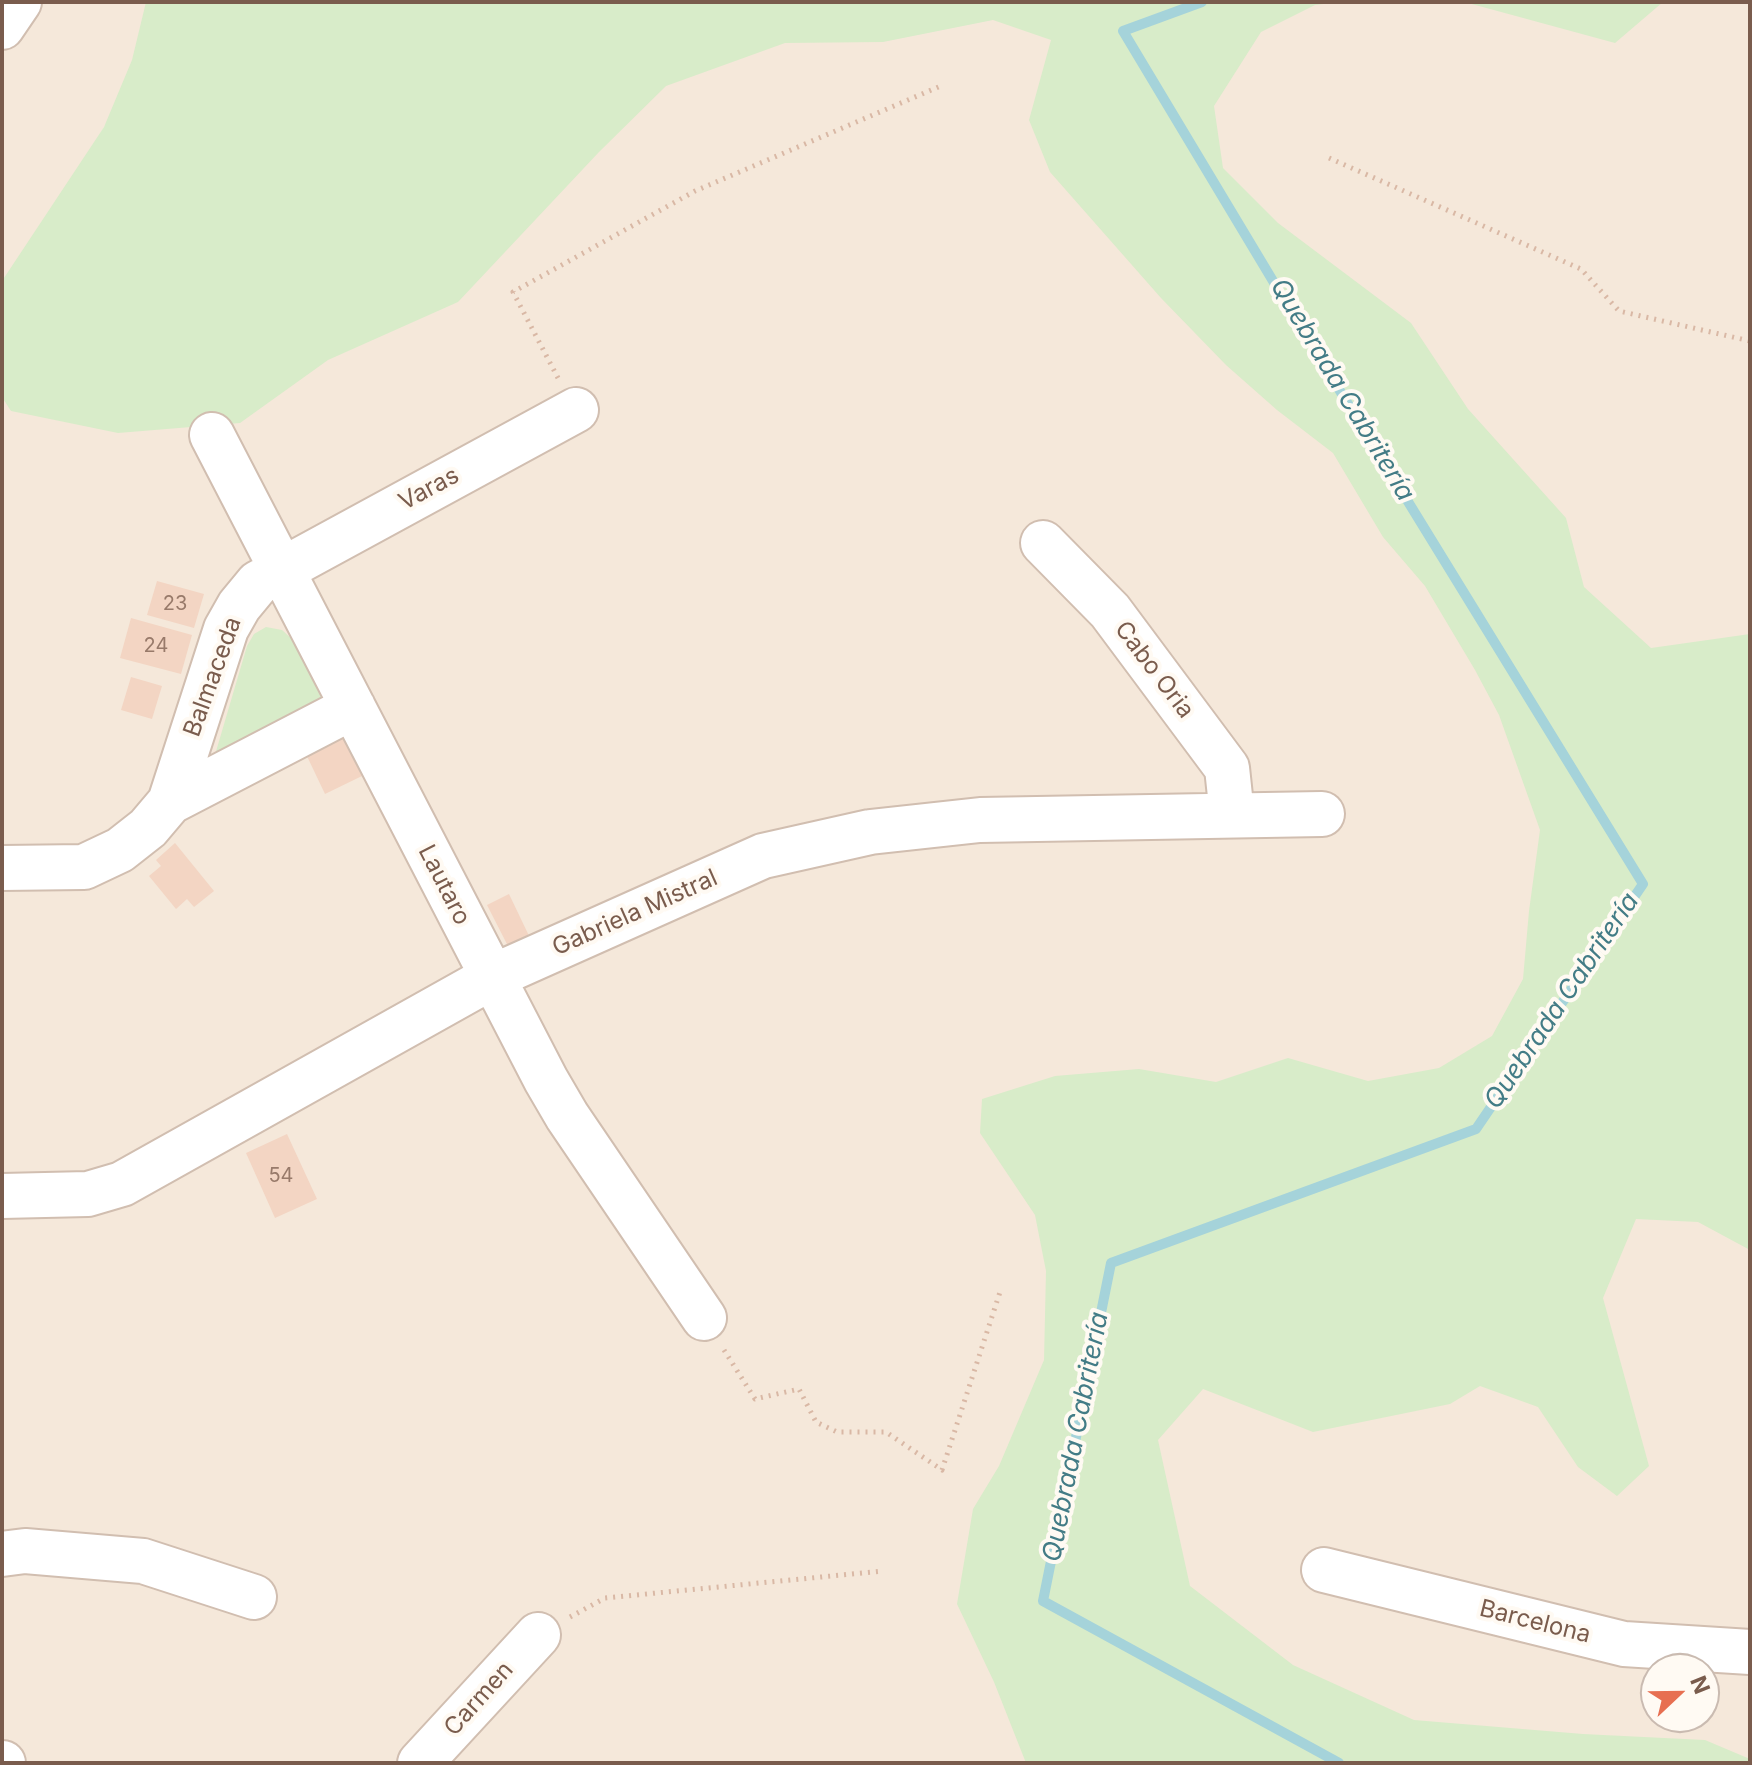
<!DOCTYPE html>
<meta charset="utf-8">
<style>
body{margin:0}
#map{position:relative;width:1752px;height:1765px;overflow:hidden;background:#fdf6ec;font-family:Inter,sans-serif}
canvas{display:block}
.frame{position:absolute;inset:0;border:4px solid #7a5c4d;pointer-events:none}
.north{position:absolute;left:1640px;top:1653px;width:80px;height:80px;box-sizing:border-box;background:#fffaf3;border:2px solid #cabbb1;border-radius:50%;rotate:68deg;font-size:22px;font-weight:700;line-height:32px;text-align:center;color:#7a5c4d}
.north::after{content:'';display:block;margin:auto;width:28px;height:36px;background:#e76f51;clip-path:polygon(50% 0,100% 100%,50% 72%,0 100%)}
</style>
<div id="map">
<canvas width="1752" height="1765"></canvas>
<div class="frame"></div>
<div class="north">N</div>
</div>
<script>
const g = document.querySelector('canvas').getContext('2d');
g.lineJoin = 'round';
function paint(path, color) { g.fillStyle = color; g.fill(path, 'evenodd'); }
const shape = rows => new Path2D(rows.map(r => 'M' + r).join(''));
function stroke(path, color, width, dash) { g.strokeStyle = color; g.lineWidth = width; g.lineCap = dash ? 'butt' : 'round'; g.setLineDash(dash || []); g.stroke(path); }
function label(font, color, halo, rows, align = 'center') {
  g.font = font + ' Inter,sans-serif'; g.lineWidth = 8; g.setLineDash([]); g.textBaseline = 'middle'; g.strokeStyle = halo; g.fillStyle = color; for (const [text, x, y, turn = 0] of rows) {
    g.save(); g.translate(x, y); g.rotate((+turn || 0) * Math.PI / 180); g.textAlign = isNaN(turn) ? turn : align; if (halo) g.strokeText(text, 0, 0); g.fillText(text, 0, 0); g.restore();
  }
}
paint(shape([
 [2,2,156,2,140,64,2,307],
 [1301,2,1750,3,1750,643,1649,658,1575,593,1214,173,1205,104,1254,25],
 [994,10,1063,34,1340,447,1483,665,1549,829,1532,982,1499,1043,1443,1077,1043,1212,1056,1270,1037,1763,2,1763,2,381,661,78,783,34],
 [1631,1209,1700,1213,1750,1239,1750,1763,1411,1730,1288,1673,1182,1591,1148,1437,1200,1378,1594,1298],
 [1656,1669,1704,1669,1704,1717,1656,1717]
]), '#f5e8da');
paint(shape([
 [146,2,1340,2,1315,5,1261,32,1214,106,1223,168,1278,223,1411,323,1468,409,1566,518,1584,587,1651,648,1750,634,1750,1250,1698,1222,1636,1219,1603,1298,1649,1466,1617,1496,1578,1467,1538,1407,1480,1386,1450,1404,1313,1432,1203,1389,1158,1440,1190,1586,1293,1665,1414,1720,1583,1734,1705,1740,1750,1759,1750,1763,1026,1763,994,1682,957,1604,973,1509,999,1466,1044,1360,1046,1271,1035,1215,980,1133,982,1099,1055,1076,1139,1069,1216,1082,1288,1058,1368,1081,1439,1068,1492,1036,1523,979,1529,911,1540,830,1499,715,1475,670,1425,586,1383,537,1333,453,1277,410,1226,365,1161,298,1050,172,1029,120,1051,40,993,20,883,42,785,43,666,86,599,152,458,302,328,360,240,423,118,433,11,411,2,397,2,281,104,127,132,60],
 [1452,2,1663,2,1615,43,1468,3],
 [266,627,282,630,293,640,326,702,212,765,247,646,254,634]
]), '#d8ecc9');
stroke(shape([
 [1202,2,1123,31,1297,321,1643,884,1476,1129,1111,1263,1043,1601,1339,1763]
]), '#a5d3da', 10);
paint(shape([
 [157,581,204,594,194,628,147,615],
 [131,618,192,635,181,674,120,658],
 [131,677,162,686,152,719,121,710],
 [341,734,362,776,325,794,305,752],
 [175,843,214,891,194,907,187,899,176,909,149,876,161,866,156,860],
 [509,894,531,940,510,950,487,905],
 [287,1134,317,1199,275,1218,246,1153]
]), '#f3d5c3');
const minor = shape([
 [2,27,19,2],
 [212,435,546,1080,567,1116,704,1318],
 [1043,543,1110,611,1227,768,1232,815],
 [170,802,226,629,239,606,258,583,576,410],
 [2,868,84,867,120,850,148,828,170,802,353,707],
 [2,1196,88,1194,122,1184,492,977,763,856,870,832,980,820,1322,814],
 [2,1554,25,1551,143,1561,254,1597],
 [1324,1570,1624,1644,1750,1652],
 [2,1763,3,1763],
 [420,1763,538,1635]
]);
stroke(minor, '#d1beb0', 48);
stroke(shape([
 [1329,158,1581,269,1619,311,1750,341],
 [558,378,513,292,695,191,943,85],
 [724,1350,755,1399,799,1389,816,1422,837,1432,886,1432,942,1470,1000,1292],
 [570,1617,605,1598,883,1571]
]), '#d9b8a5', 5, [2, 6]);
stroke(minor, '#fff', 44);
label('20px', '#987a6a', null, [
 ["23",175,604],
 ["24",156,646],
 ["54",281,1176]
]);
label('24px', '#7a5c4d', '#fffaf3', [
 ["Varas",429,489,-28],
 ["Cabo Oria",1154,670,53],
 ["Balmaceda",213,677,-70],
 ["Lautaro",444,885,63],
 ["Gabriela Mistral",635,913,-24],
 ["Barcelona",1535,1622,14],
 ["Carmen",479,1699,-48]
]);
label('italic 26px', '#437c86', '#fffaf3', [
 ["Quebrada Cabritería",1342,390,59],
 ["Quebrada Cabritería",1562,1001,-56],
 ["Quebrada Cabritería",1076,1437,-79]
]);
</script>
